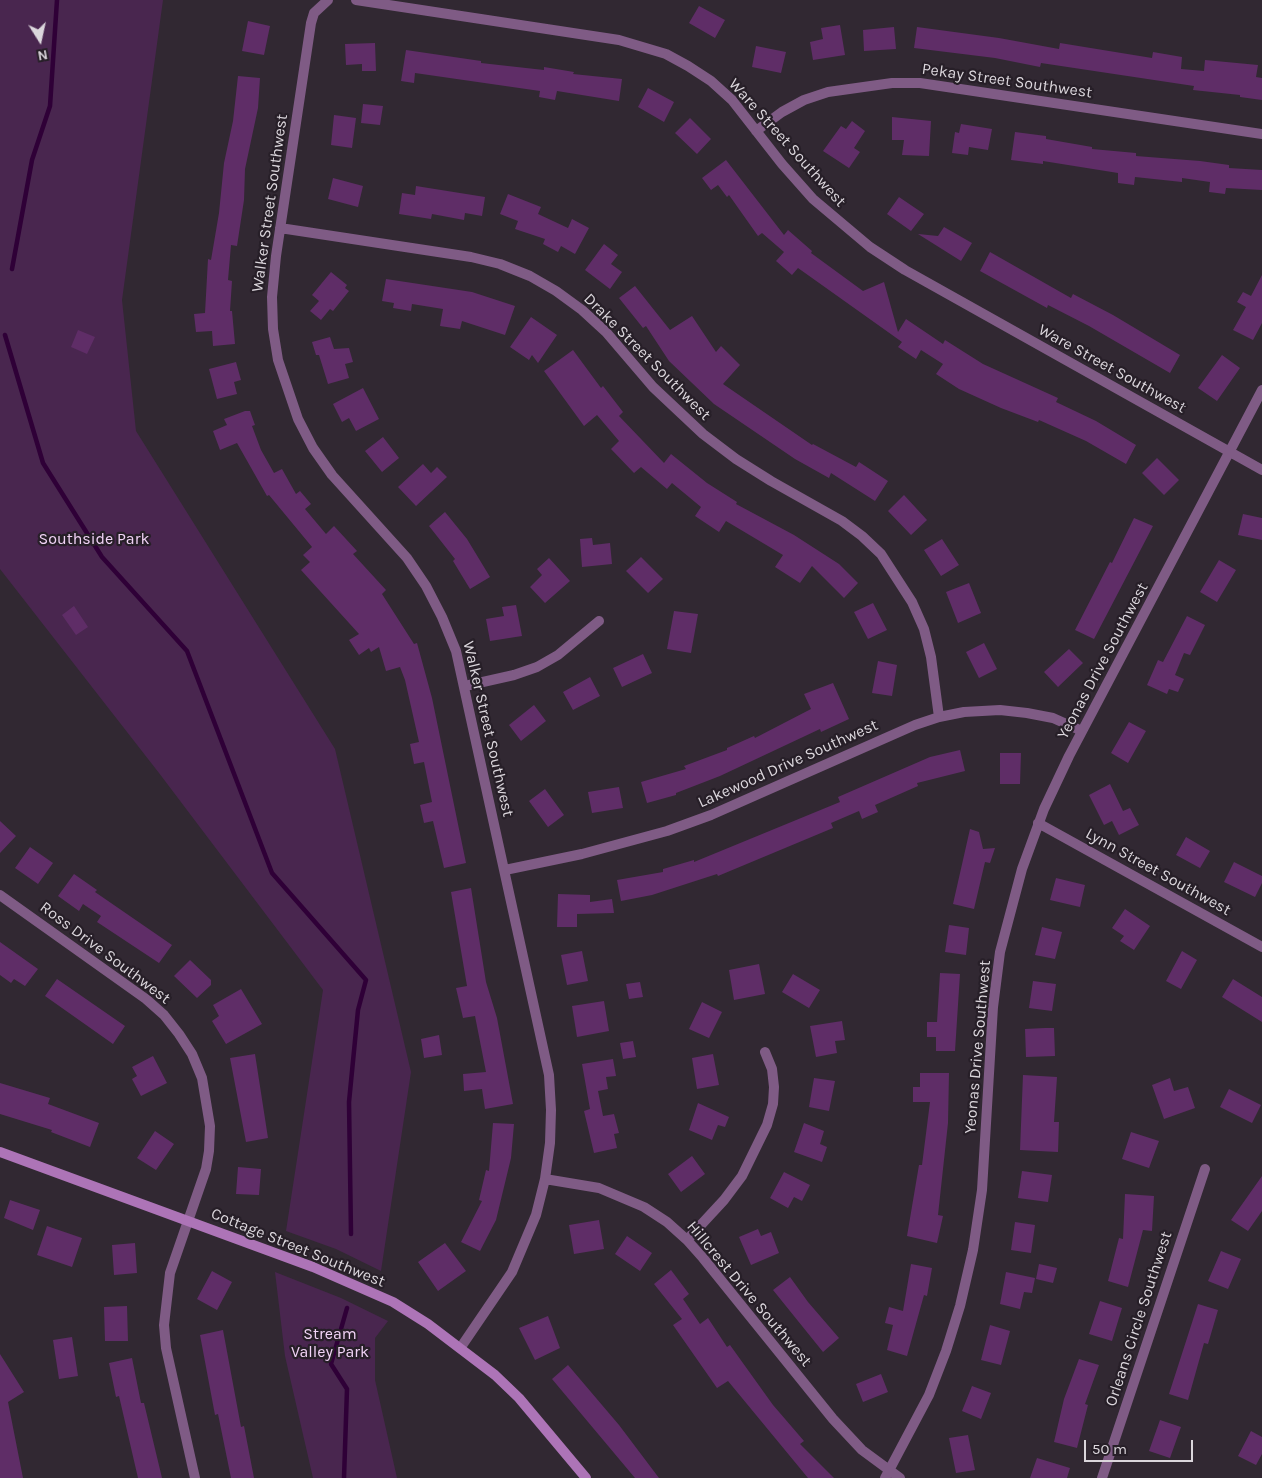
<!DOCTYPE html>
<style>
body{margin:0}
#map{position:relative;width:1262px;height:1478px;overflow:hidden;background:#312832;font-family:Karla,sans-serif}
canvas{display:block}
.north{position:absolute;left:15px;top:15px;width:50px;height:50px;-webkit-text-stroke:4px #271f28;paint-order:stroke;rotate:170deg;font-size:14px;font-weight:700;line-height:20px;text-align:center;color:#dbd6dc}
.north::after{content:'';display:block;margin:auto;width:18px;height:22px;background:#dbd6dc;clip-path:polygon(50% 0,100% 100%,50% 72%,0 100%)}
.scale{position:absolute;left:1084px;top:1440px;width:109px;height:22px;box-sizing:border-box;border:2px solid #dbd6dc;border-top:0;padding-left:6px;font-size:15px;line-height:18px;white-space:nowrap;color:#dbd6dc;-webkit-text-stroke:4px #271f28;paint-order:stroke}
</style>
<div id="map">
<canvas width="1262" height="1478"></canvas>
<div class="north">N</div>
<div class="scale">50 m</div>
</div>
<script>
const g = document.querySelector('canvas').getContext('2d');
g.lineJoin = 'round';
function paint(path, color) { g.fillStyle = color; g.fill(path, 'evenodd'); }
const shape = rows => new Path2D(rows.map(r => 'M' + r).join(''));
function stroke(path, color, width, dash) { g.strokeStyle = color; g.lineWidth = width; g.lineCap = dash ? 'butt' : 'round'; g.setLineDash(dash || []); g.stroke(path); }
function label(font, color, halo, rows, align = 'center') {
  g.font = font + ' Karla,sans-serif'; g.lineWidth = 4.5; g.setLineDash([]); g.textBaseline = 'middle'; g.strokeStyle = halo; g.fillStyle = color; for (const [text, x, y, turn = 0] of rows) {
    g.save(); g.translate(x, y); g.rotate((+turn || 0) * Math.PI / 180); g.textAlign = isNaN(turn) ? turn : align; if (halo) g.strokeText(text, 0, 0); g.fillText(text, 0, 0); g.restore();
  }
}
paint(shape([
 [0,0,163,0,122,300,136,431,335,749,411,1072,381,1271,336,1249,286,1231,323,990,159,773,0,569],
 [275,1272,341,1298,388,1321,375,1338,375,1380,397,1478,313,1478,285,1356]
]), '#49264f');
stroke(shape([
 [12,269,32,160,50,106,57,0],
 [5,335,43,463,102,557,187,651,272,873,366,980,358,1010,349,1102,351,1234],
 [344,1478,347,1389,331,1364,347,1308]
]), '#2f0037', 4.5);
paint(shape([
 [699,6,725,20,715,38,689,23],
 [248,21,270,26,264,55,242,51],
 [840,25,845,55,813,60,810,42,823,39,821,28],
 [894,27,896,49,864,51,863,30],
 [917,27,999,38,1059,49,1060,43,1152,58,1153,52,1182,57,1181,69,1204,71,1205,60,1258,65,1256,77,1262,78,1262,100,1240,97,1240,95,1193,90,1194,86,1041,63,1040,67,995,58,914,48],
 [375,43,376,71,362,71,362,64,346,65,345,44],
 [756,46,786,52,781,73,752,67],
 [406,50,481,61,481,63,544,70,544,67,574,72,573,74,622,79,619,101,557,91,555,100,539,97,540,91,415,73,414,83,401,81],
 [238,76,260,78,258,108,245,169,244,200,237,246,231,245,228,280,232,281,230,311,232,311,235,344,213,346,212,331,196,332,194,314,205,313,208,259,211,260,219,213,224,163,233,121],
 [648,88,674,102,664,122,638,107],
 [363,104,383,106,380,125,361,123],
 [334,115,356,118,352,148,331,145],
 [892,117,931,121,929,156,902,155,904,140,892,140],
 [690,118,711,139,697,154,675,133],
 [852,121,865,131,854,148,860,152,849,168,823,151,841,126,846,129],
 [961,124,992,129,988,150,969,147,968,155,952,153,955,132,959,133],
 [1015,132,1046,136,1046,139,1092,147,1092,149,1136,153,1136,156,1200,161,1229,165,1229,168,1262,170,1262,190,1226,188,1225,194,1209,192,1210,182,1182,178,1182,182,1135,177,1134,185,1118,183,1118,173,1043,161,1043,164,1011,160],
 [726,160,784,235,788,230,812,251,811,253,863,291,884,282,898,332,906,319,943,344,945,340,983,364,1058,398,1056,402,1096,421,1136,445,1126,464,1086,441,1039,420,1038,422,1001,408,959,389,936,374,943,364,921,350,916,359,898,347,902,342,798,268,792,275,776,261,784,252,762,233,758,236,729,195,727,197,718,185,711,190,702,178],
 [333,178,363,186,358,207,328,199],
 [416,186,485,197,482,216,465,213,464,220,432,214,431,219,399,214,402,193,415,195],
 [508,194,541,207,538,214,568,228,572,219,589,228,575,254,561,246,558,252,543,244,545,239,515,229,518,221,500,214],
 [899,197,924,214,911,231,887,214],
 [944,227,972,243,961,261,918,234,938,236],
 [604,244,618,255,611,264,622,272,610,289,585,270],
 [990,252,1071,298,1073,294,1113,315,1180,355,1170,373,1089,326,1048,305,1047,308,980,271],
 [331,272,347,285,345,288,349,291,333,311,330,309,321,320,310,311,319,301,312,295],
 [1262,275,1262,323,1253,340,1233,330,1246,307,1237,302,1243,292,1251,296],
 [386,279,472,292,515,306,505,335,462,321,460,329,440,326,443,309,412,304,411,311,393,308,394,303,382,301],
 [635,286,670,330,692,316,716,352,721,346,740,365,723,384,812,445,813,444,856,467,859,462,888,481,875,501,831,473,829,478,795,459,714,404,669,361,646,326,643,328,619,298],
 [531,317,557,335,538,363,532,355,529,360,510,347],
 [78,330,95,337,87,354,71,347],
 [330,337,334,349,349,348,353,362,345,364,349,378,328,384,319,355,316,355,312,342],
 [573,350,601,388,603,386,623,412,619,416,664,463,671,454,707,483,737,502,736,504,794,535,839,564,858,583,844,598,812,566,800,583,775,567,783,555,726,521,719,532,695,516,701,507,672,483,667,489,641,467,634,473,611,449,619,441,597,415,584,426,544,371],
 [1222,355,1240,368,1217,401,1198,388],
 [236,362,241,380,234,382,237,394,217,399,209,369],
 [363,388,379,419,356,431,349,418,342,422,333,404],
 [245,411,250,411,255,425,252,426,261,450,274,473,282,469,296,494,300,491,311,504,305,509,326,534,334,526,357,551,353,554,386,590,382,594,414,644,417,643,432,698,466,863,444,868,433,821,424,823,420,805,432,802,424,762,414,764,410,744,419,742,405,680,400,667,386,671,379,647,371,652,369,648,359,655,349,640,359,634,301,570,310,562,303,555,312,547,269,495,267,496,237,443,220,450,213,431,227,425,224,419],
 [383,437,399,458,382,472,365,451],
 [1157,458,1179,480,1164,495,1142,473],
 [423,464,431,473,437,467,447,477,416,506,398,487],
 [904,495,927,520,911,535,888,511],
 [445,512,467,539,490,577,470,589,453,561,455,559,429,526],
 [1243,514,1262,518,1262,540,1238,535],
 [1134,518,1153,526,1094,639,1075,630,1110,562,1112,563],
 [592,538,593,545,610,543,612,564,582,567,580,539],
 [942,539,959,565,941,576,924,550],
 [641,557,663,579,648,593,626,571],
 [549,558,570,581,545,603,530,587,542,575,537,569],
 [1219,560,1236,570,1217,602,1200,592],
 [969,583,981,613,958,623,946,592],
 [873,603,887,630,868,639,854,612],
 [516,605,522,636,490,641,486,619,504,616,502,607],
 [74,606,88,627,76,635,62,615],
 [674,611,698,614,691,653,667,649],
 [1187,616,1205,625,1190,655,1184,653,1175,675,1184,679,1178,692,1169,689,1167,694,1147,685,1158,660,1163,662],
 [984,643,997,669,979,678,966,652],
 [1069,649,1083,663,1058,687,1044,672],
 [643,654,652,673,622,687,613,668],
 [878,661,897,665,892,696,872,693],
 [590,677,600,696,573,710,563,692],
 [833,683,849,719,821,732,820,729,720,776,676,793,676,795,647,803,641,782,686,769,684,766,727,750,727,748,754,736,755,738,811,709,804,694],
 [534,705,546,721,521,741,509,725],
 [1129,722,1146,731,1128,763,1111,753],
 [960,750,965,771,917,783,918,786,875,805,878,812,862,819,859,811,831,823,833,828,718,876,717,874,652,895,621,901,617,880,663,872,663,869,694,860,694,862,840,802,838,797,930,757],
 [1000,753,1021,753,1020,784,1000,784],
 [1110,784,1123,811,1130,808,1139,825,1119,835,1112,821,1104,825,1089,795],
 [619,787,623,808,592,813,588,792],
 [545,789,564,815,548,827,529,801],
 [0,821,16,836,0,853],
 [970,829,979,832,983,849,995,848,990,863,985,862,974,909,953,904],
 [1186,837,1210,851,1200,868,1176,855],
 [30,847,53,863,38,884,15,868],
 [1234,862,1262,876,1262,883,1255,897,1224,882],
 [74,874,97,890,95,892,172,945,159,963,97,922,101,916,83,904,79,911,58,896],
 [1056,878,1085,885,1080,907,1050,900],
 [471,888,486,982,497,1018,513,1104,485,1109,482,1089,464,1091,463,1074,486,1072,475,1016,463,1018,456,988,467,986,451,892],
 [558,894,590,895,590,902,612,899,614,913,577,914,577,927,557,927],
 [1125,909,1150,926,1134,950,1120,941,1124,936,1112,928],
 [949,925,969,928,966,955,945,952],
 [1042,927,1062,932,1055,959,1035,955],
 [0,942,38,969,25,986,14,979,11,983,0,975],
 [582,951,588,981,567,985,561,955],
 [1182,951,1197,960,1181,989,1166,981],
 [190,960,211,980,211,985,197,998,174,976],
 [759,964,765,994,734,1000,729,970],
 [940,973,960,974,955,1051,936,1051,936,1037,927,1037,927,1022,937,1022],
 [793,974,820,990,809,1008,782,992],
 [57,979,125,1026,113,1044,45,996],
 [1233,979,1262,997,1262,1022,1222,997],
 [1033,981,1056,984,1052,1011,1029,1008],
 [640,982,643,997,629,999,626,984],
 [241,989,262,1024,226,1044,212,1021,219,1016,213,1005],
 [604,1001,609,1031,577,1037,572,1006],
 [702,1002,722,1012,709,1038,689,1029],
 [842,1021,845,1040,835,1041,837,1053,816,1057,810,1026],
 [1045,1028,1054,1028,1055,1056,1026,1057,1025,1029],
 [439,1035,442,1055,424,1058,421,1039],
 [633,1041,636,1057,623,1059,620,1043],
 [255,1054,268,1138,246,1142,230,1058],
 [713,1054,719,1085,697,1089,692,1058],
 [153,1056,167,1083,141,1096,132,1079,137,1076,132,1067],
 [613,1059,616,1076,606,1077,608,1089,598,1091,603,1116,614,1114,619,1133,614,1134,617,1148,594,1153,584,1111,590,1109,582,1064],
 [920,1073,949,1073,948,1123,938,1215,943,1216,937,1243,907,1236,919,1165,922,1165,930,1102,913,1102,913,1087,920,1087],
 [1023,1075,1057,1077,1054,1122,1059,1122,1058,1152,1020,1150],
 [814,1078,835,1081,829,1111,809,1107],
 [1170,1078,1174,1091,1188,1087,1195,1108,1164,1119,1152,1085],
 [0,1083,50,1098,48,1104,99,1123,90,1147,51,1132,52,1130,0,1114],
 [1229,1089,1261,1105,1252,1123,1220,1107],
 [698,1103,729,1117,725,1127,718,1125,712,1140,689,1130],
 [493,1123,514,1124,511,1158,496,1220,480,1251,461,1242,482,1201,479,1200,486,1170,489,1171],
 [804,1123,824,1131,820,1144,827,1147,822,1162,794,1152],
 [155,1131,174,1144,156,1170,137,1158],
 [1131,1132,1159,1141,1149,1168,1122,1159],
 [692,1156,705,1174,681,1192,668,1174],
 [238,1167,261,1169,259,1195,236,1194],
 [1022,1171,1052,1175,1048,1202,1018,1198],
 [784,1172,810,1185,802,1201,794,1197,788,1208,770,1198],
 [1262,1176,1262,1211,1248,1231,1231,1220],
 [1125,1194,1154,1196,1152,1231,1143,1230,1128,1287,1108,1281,1119,1238,1123,1239],
 [10,1200,40,1210,33,1230,4,1218],
 [599,1220,604,1249,574,1254,569,1225],
 [1015,1222,1035,1225,1031,1253,1011,1250],
 [47,1226,82,1238,72,1267,37,1255],
 [758,1229,761,1236,771,1232,779,1253,751,1265,739,1237],
 [627,1236,652,1253,640,1271,615,1254],
 [135,1243,137,1273,114,1275,112,1245],
 [445,1243,466,1271,438,1291,418,1262],
 [1221,1251,1241,1259,1228,1289,1208,1281],
 [911,1264,932,1268,927,1296,924,1295,907,1356,887,1350,893,1325,885,1323,889,1307,903,1311],
 [1039,1264,1057,1268,1053,1283,1036,1279],
 [671,1270,689,1294,683,1299,700,1324,708,1318,727,1347,730,1345,773,1405,804,1441,800,1444,834,1478,808,1478,728,1381,717,1388,673,1325,682,1319,654,1284],
 [212,1271,232,1282,217,1310,197,1299],
 [1006,1272,1035,1278,1032,1293,1024,1292,1020,1309,1000,1304],
 [790,1277,808,1302,839,1338,823,1352,773,1290],
 [1100,1301,1122,1308,1112,1341,1089,1334],
 [1198,1304,1218,1310,1208,1344,1204,1343,1188,1400,1169,1394],
 [127,1306,128,1341,105,1341,104,1307],
 [548,1316,560,1348,535,1360,519,1328],
 [990,1325,1010,1331,1001,1365,981,1360],
 [223,1330,241,1427,244,1426,254,1478,231,1478,218,1414,215,1415,200,1335],
 [72,1337,78,1376,59,1379,53,1340],
 [0,1354,24,1392,8,1402,23,1478,0,1478],
 [132,1358,141,1403,144,1403,162,1478,138,1478,119,1396,116,1397,109,1363],
 [1079,1359,1099,1365,1085,1404,1088,1405,1077,1448,1054,1442,1064,1399],
 [568,1365,619,1425,659,1478,635,1478,552,1379],
 [881,1374,888,1392,863,1402,856,1384],
 [972,1386,991,1393,981,1419,962,1411],
 [1160,1420,1181,1427,1170,1458,1149,1451],
 [1251,1431,1262,1437,1262,1454,1256,1465,1238,1456],
 [968,1435,975,1470,956,1473,949,1438],
 [1037,1458,1070,1468,1067,1478,1030,1478]
]), '#5f2d67');
stroke(shape([
 [328,0,314,13,311,23,276,256,272,297,273,329,278,360,298,419,313,448,332,475,407,558,426,586,442,617,456,651,549,1075,551,1110,550,1143,545,1179,536,1215,512,1272,461,1347],
 [356,0,619,40,666,54,688,66,711,81,732,100,782,164,813,199,870,247,905,270,1262,470],
 [756,131,782,112,804,100,828,92,892,83,920,83,1262,134],
 [280,228,471,257,500,264,530,276,556,291,582,310,606,332,653,387,703,434,736,459,771,481,842,521,862,536,881,554,912,602,924,629,931,657,939,717],
 [465,686,514,675,537,667,558,655,599,621],
 [1038,823,1262,947],
 [505,870,582,854,667,831,711,815,915,725,939,717,964,712,1000,710,1027,713,1053,718,1082,731],
 [0,895,146,999,164,1015,179,1034,192,1054,202,1078,210,1126,209,1151,206,1169,170,1273,164,1325,166,1348,195,1478],
 [545,1179,599,1188,644,1207,667,1222,687,1240,703,1258,833,1419,862,1450,900,1478],
 [687,1240,724,1200,742,1176,767,1125,773,1104,774,1087,772,1069,765,1052],
 [885,1478,929,1395,946,1351,960,1306,973,1250,982,1190,993,1007,1000,952,1022,869,1044,809,1069,756,1262,390],
 [1102,1478,1205,1169]
]), '#7f5b85', 10);
stroke(shape([
 [0,1152,313,1267,393,1302,428,1324,495,1375,519,1398,586,1478]
]), '#ad74b7', 10);
label('16px', '#dbd6dc', '#271f28', [
 ["Pekay Street Southwest",1007,81,8],
 ["Ware Street Southwest",787,143,48],
 ["Walker Street Southwest",270,203,-82],
 ["Drake Street Southwest",647,357,45],
 ["Ware Street Southwest",1112,369,29],
 ["Yeonas Drive Southwest",1103,661,-62],
 ["Walker Street Southwest",488,729,77],
 ["Lakewood Drive Southwest",788,764,-24],
 ["Lynn Street Southwest",1158,872,29],
 ["Ross Drive Southwest",105,953,37],
 ["Yeonas Drive Southwest",978,1047,-85],
 ["Cottage Street Southwest",298,1248,22],
 ["Hillcrest Drive Southwest",749,1294,50],
 ["Orleans Circle Southwest",1139,1319,-72]
]);
label('16px', '#f1d3f6', '#271f28', [
 ["Southside Park",94,539],
 ["Stream",330,1334],
 ["Valley Park",330,1352]
]);
</script>
